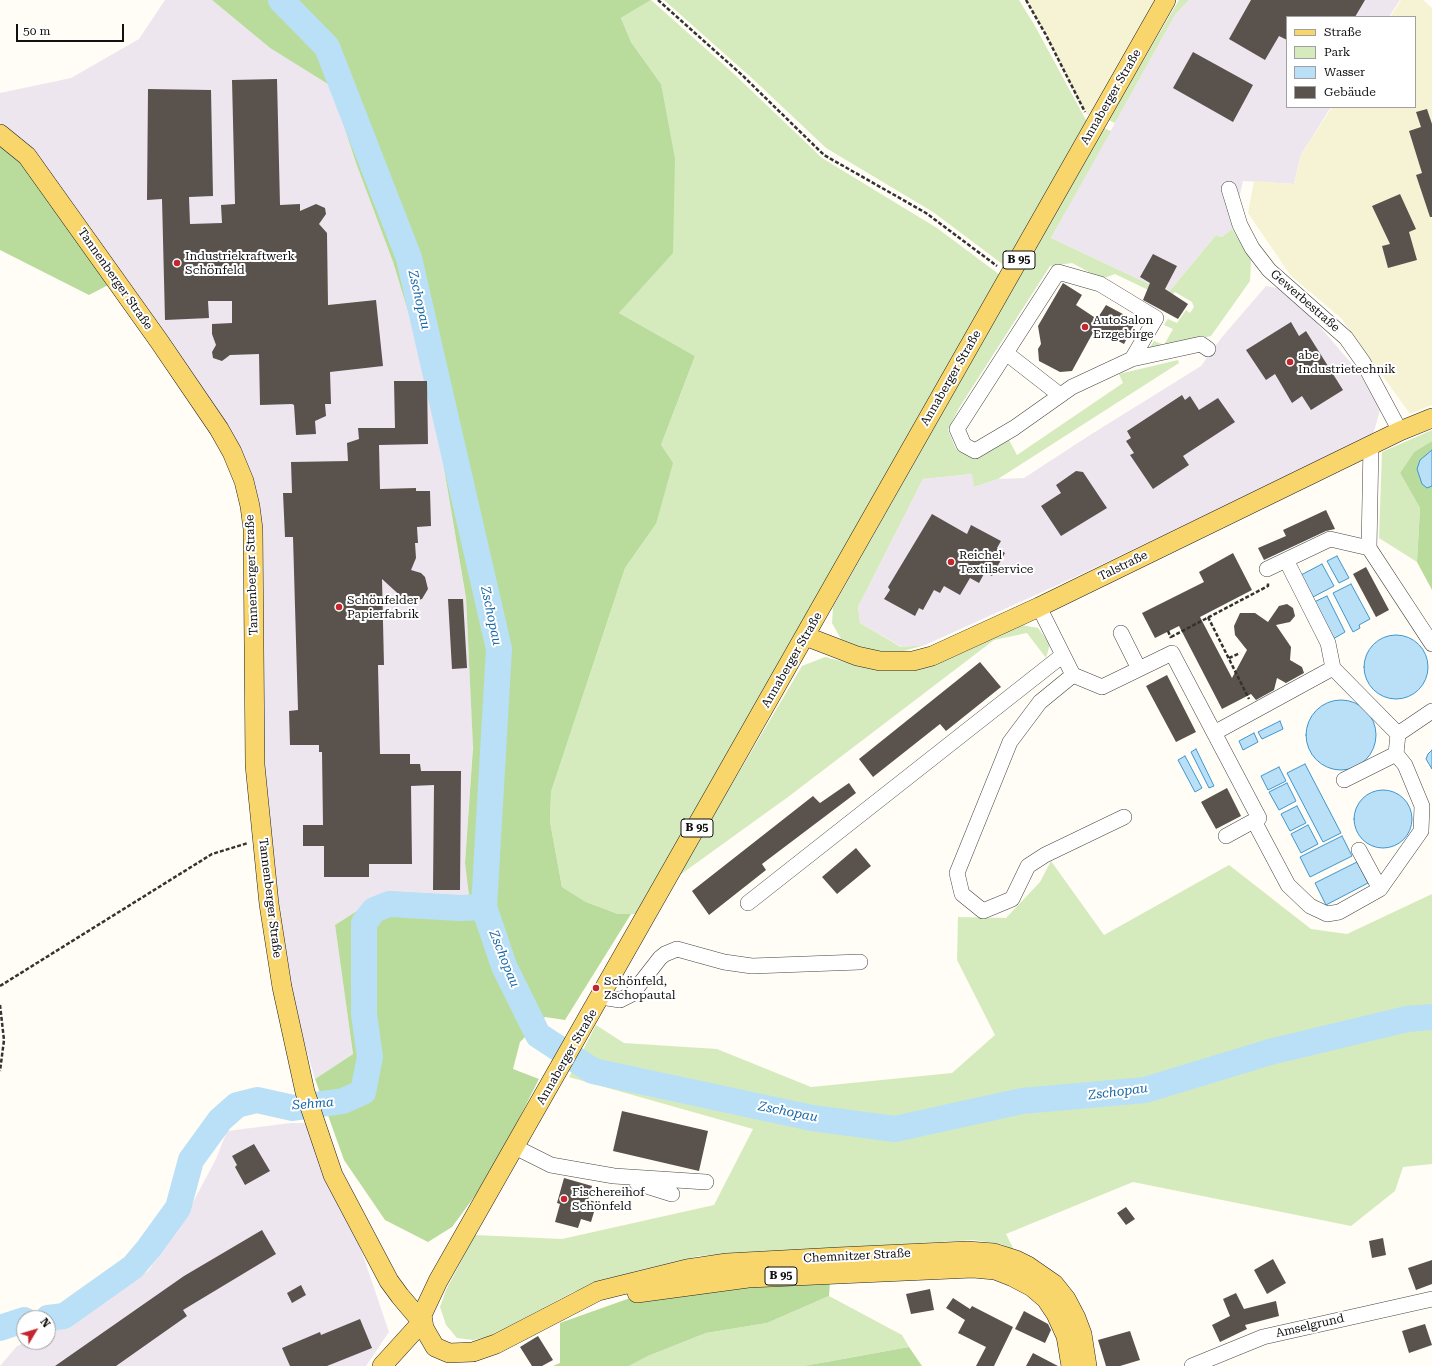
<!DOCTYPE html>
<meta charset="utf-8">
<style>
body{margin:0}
#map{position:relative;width:1432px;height:1366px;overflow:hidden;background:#fffdf5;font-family:"Roboto Serif",serif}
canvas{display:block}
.legend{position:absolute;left:1286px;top:16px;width:130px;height:92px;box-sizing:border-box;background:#fff;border:1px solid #a0a0a0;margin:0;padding:5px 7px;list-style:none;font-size:12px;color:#111}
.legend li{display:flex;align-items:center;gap:8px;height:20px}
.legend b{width:20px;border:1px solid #a0a0a0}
.north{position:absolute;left:16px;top:1310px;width:40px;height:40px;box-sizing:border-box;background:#fff;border:1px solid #a0a0a0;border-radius:50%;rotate:52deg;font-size:11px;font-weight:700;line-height:16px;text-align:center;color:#111}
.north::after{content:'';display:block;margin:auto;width:14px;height:18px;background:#c4262e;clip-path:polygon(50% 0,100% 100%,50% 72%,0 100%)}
.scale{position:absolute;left:16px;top:24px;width:108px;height:18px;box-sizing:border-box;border:2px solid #111;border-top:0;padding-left:5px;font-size:12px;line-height:14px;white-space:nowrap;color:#111;-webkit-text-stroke:3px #fff;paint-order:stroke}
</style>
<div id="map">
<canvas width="1432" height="1366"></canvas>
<ul class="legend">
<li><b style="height:5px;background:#f9d66b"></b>Straße</li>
<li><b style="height:11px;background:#d5ebbd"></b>Park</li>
<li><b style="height:11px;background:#b9e0f7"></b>Wasser</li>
<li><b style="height:11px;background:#5a524d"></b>Gebäude</li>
</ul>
<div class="north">N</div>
<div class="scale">50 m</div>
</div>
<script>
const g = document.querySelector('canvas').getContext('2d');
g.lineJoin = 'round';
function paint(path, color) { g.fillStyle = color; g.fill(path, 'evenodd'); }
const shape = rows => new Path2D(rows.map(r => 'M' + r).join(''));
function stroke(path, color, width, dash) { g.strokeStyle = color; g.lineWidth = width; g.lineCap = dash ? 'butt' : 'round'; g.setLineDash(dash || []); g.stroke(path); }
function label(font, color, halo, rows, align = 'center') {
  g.font = font + ' "Roboto Serif",serif'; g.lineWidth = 4; g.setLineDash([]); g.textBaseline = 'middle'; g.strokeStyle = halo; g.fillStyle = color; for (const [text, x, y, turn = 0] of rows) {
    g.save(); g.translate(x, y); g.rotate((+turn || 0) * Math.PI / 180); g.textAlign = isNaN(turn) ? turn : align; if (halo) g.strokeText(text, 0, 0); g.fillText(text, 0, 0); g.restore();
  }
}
paint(shape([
 [165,0,212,0,270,48,331,86,356,163,393,262,429,380,466,598,473,744,465,863,469,896,388,891,335,925,353,1054,315,1079,287,984,262,768,249,475,32,153,0,123,0,93,71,78,139,39],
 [1189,0,1400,0,1389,17,1287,17,1287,107,1331,107,1301,155,1294,184,1243,181,1232,229,1222,237,1216,235,1168,293,1051,238,1175,15],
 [1266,286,1277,288,1309,314,1358,371,1380,410,1373,435,1073,578,925,645,902,647,860,623,858,607,923,479,973,474,974,487,998,479,1024,478,1090,435,1201,366,1222,337],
 [291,1123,308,1123,355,1232,389,1332,366,1366,0,1366,17,1346,26,1342,48,1342,48,1333,77,1320,148,1271,183,1221,216,1159,227,1131]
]), '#eee6ef');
paint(shape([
 [1026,0,1166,0,1095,124,1082,108,1046,35],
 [1401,0,1423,0,1432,8,1432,405,1410,414,1341,318,1291,276,1248,213,1254,181,1294,184,1301,155,1332,107,1415,107,1415,17,1390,17]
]), '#f6f3d4');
paint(shape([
 [651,0,734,74,822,158,937,228,1000,275,638,914,618,914,586,902,562,887,550,822,551,792,625,568,656,524,661,445,695,356,619,313,673,252,661,84,631,42,621,18],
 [664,0,1019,0,1035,26,1087,122,1005,266,933,212,826,148,754,80],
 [1179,0,1189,0,1175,15,1115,123,1108,120],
 [1104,128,1111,131,1051,238,1168,293,1216,235,1222,237,1232,229,1251,260,1250,281,1211,336,1153,351,1150,347,1154,341,1164,345,1173,329,1164,325,1168,319,1177,323,1186,310,1190,313,1194,307,1192,302,1175,292,1167,299,1115,274,1102,279,1072,263,1050,266,959,408,948,430,956,449,977,456,1009,440,1017,455,1123,383,1119,374,1178,360,1179,363,998,479,974,487,972,474,923,479,858,607,860,623,901,647,925,645,900,652,874,653,841,639,832,623,833,607],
 [1432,430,1432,441,1414,452,1400,473,1420,508,1417,562,1379,538,1382,452],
 [1016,624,1038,628,1050,644,1046,658,1027,633,994,640,788,797,677,877,802,666,825,657,866,667],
 [1051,861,1104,935,1229,865,1311,929,1347,934,1432,894,1432,1164,1403,1167,1395,1191,1351,1226,1133,1182,1006,1234,1014,1250,1001,1244,973,1240,698,1256,573,1292,489,1337,473,1340,457,1338,446,1325,440,1307,446,1290,475,1235,562,1239,714,1205,753,1129,569,1077,596,1025,624,1043,717,1049,811,1087,952,1073,995,1035,957,960,958,917,1006,918,1040,882],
 [829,1296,902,1335,909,1347,803,1366,629,1366,648,1356,706,1333,767,1323]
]), '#d5ebbd');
paint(shape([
 [212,0,651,0,621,18,631,42,661,84,675,159,673,253,619,313,695,356,661,445,673,463,656,524,625,568,551,792,550,822,562,887,586,902,618,914,631,914,565,1020,545,1017,520,1042,513,1069,539,1079,491,1174,452,1227,428,1242,385,1220,344,1160,315,1079,353,1054,335,925,388,891,469,896,465,863,473,747,466,598,429,380,393,262,356,163,331,86,270,48],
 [0,143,8,148,42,185,112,283,89,295,0,250],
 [1432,441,1432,590,1417,562,1420,508,1400,473,1414,452],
 [830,1281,829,1296,767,1323,706,1333,648,1356,629,1366,553,1366,560,1363,560,1323,633,1297,696,1287],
 [909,1347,922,1366,803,1366,826,1362]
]), '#b9dc9c');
const water = shape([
 [1432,450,1432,486,1427,488,1422,484,1417,469,1420,460,1432,450],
 [1337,556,1349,578,1339,583,1327,561,1337,556],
 [1322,564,1334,586,1313,597,1301,575,1322,564],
 [1351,584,1370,619,1359,625,1360,628,1353,632,1333,593,1351,584],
 [1327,596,1345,632,1333,639,1314,602,1327,596],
 '1364 667a32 32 0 1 1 64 0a32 32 0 1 1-64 0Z',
 '1306 735a35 35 0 1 1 70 0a35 35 0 1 1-70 0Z',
 [1280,721,1283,729,1262,739,1258,732,1280,721],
 [1254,733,1258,742,1243,750,1239,741,1254,733],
 [1196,749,1214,786,1209,788,1191,752,1196,749],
 [1432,750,1432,769,1426,759,1428,754,1432,750],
 [1185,756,1202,788,1195,792,1178,760,1185,756],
 [1305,764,1341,833,1323,842,1287,773,1305,764],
 [1279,767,1286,781,1268,790,1261,776,1279,767],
 [1287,783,1296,801,1279,810,1269,792,1287,783],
 '1354 819a29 29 0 1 1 58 0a29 29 0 1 1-58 0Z',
 [1297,806,1306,823,1290,831,1281,814,1297,806],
 [1308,825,1318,844,1301,853,1291,834,1308,825],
 [1342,836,1352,856,1310,877,1300,857,1342,836],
 [1357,862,1368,883,1326,905,1315,883,1357,862]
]);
paint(water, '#b9e0f7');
stroke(water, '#3f96cf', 1);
stroke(shape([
 [281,0,327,47,409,258,499,649,484,907,504,966,538,1035,593,1071,812,1118,895,1129,1022,1101,1145,1090,1270,1052,1407,1019,1432,1017],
 [48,1318,64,1316,133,1267,149,1248,178,1208,191,1160,220,1120,237,1105,257,1100,293,1108,343,1101,363,1092,370,1057,364,1014,364,923,374,910,389,904,460,908,484,907],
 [0,1328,24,1320]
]), '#b9e0f7', 26);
paint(shape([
 [1251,0,1365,0,1355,17,1287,17,1287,40,1279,36,1265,60,1229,39],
 [1193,52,1253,85,1233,122,1173,88],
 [277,79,280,205,300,204,300,211,316,204,325,208,326,214,319,224,327,233,328,305,376,300,383,366,330,372,331,404,325,404,326,416,315,421,316,434,296,435,294,405,292,404,260,405,259,354,230,355,222,361,213,358,212,352,216,345,212,334,212,324,232,323,232,301,208,301,209,318,165,320,162,199,147,200,148,89,211,90,213,196,189,197,190,224,222,223,221,205,235,204,232,80],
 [1427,109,1432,124,1432,217,1430,217,1416,175,1422,173,1409,131,1421,127,1416,112],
 [1400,194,1416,229,1409,232,1417,260,1388,268,1382,246,1390,244,1372,206],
 [1153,254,1177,266,1165,289,1188,304,1178,319,1143,300,1150,283,1140,277],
 [1063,283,1082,295,1076,305,1097,319,1106,305,1136,321,1124,344,1095,329,1072,371,1060,372,1039,361,1038,349,1041,344,1038,326],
 [1291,322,1299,336,1306,331,1343,390,1311,410,1302,396,1292,403,1275,374,1266,380,1246,350],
 [394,381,427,381,428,444,379,445,380,489,416,488,416,491,430,491,431,526,417,527,418,543,415,543,416,558,411,570,421,573,425,577,428,589,422,599,411,602,405,600,382,579,384,665,378,665,380,754,410,754,410,764,420,764,421,771,461,771,460,890,433,890,434,785,411,786,412,864,369,864,369,877,324,877,324,846,303,846,303,825,323,825,322,752,319,752,319,745,290,745,289,711,298,710,293,537,285,537,283,493,292,493,291,462,348,461,347,443,359,439,358,428,395,428],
 [1182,395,1185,400,1190,396,1199,410,1218,398,1235,422,1183,456,1189,465,1153,489,1130,455,1134,453,1126,441,1131,438,1127,431],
 [1076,471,1083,472,1107,508,1061,536,1041,506,1061,493,1056,485],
 [1326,510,1335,529,1326,531,1264,560,1258,548,1286,536,1283,530],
 [932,514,967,534,971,525,1001,541,997,548,1005,553,992,576,985,572,979,583,970,578,960,595,944,586,940,593,934,590,923,610,919,608,915,616,884,599,890,590,888,587],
 [1233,553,1252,590,1200,617,1232,678,1247,650,1235,635,1234,626,1240,613,1255,613,1268,622,1279,606,1287,604,1293,608,1295,616,1290,622,1276,625,1291,647,1290,660,1302,667,1304,673,1286,683,1277,678,1274,690,1256,700,1251,694,1222,709,1179,626,1155,638,1142,613,1204,582,1199,572],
 [1366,567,1389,610,1376,617,1353,574],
 [448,599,463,599,467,668,452,669],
 [980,662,1001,687,946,731,940,724,873,777,859,759],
 [1167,675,1196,732,1176,742,1146,686],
 [849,783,856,793,762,864,766,870,709,915,692,891,813,796,820,803],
 [1227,788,1241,816,1216,829,1201,802],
 [856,848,871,866,837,894,822,877],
 [622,1111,708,1131,699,1171,613,1151],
 [254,1144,270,1171,245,1185,235,1167,237,1165,232,1156],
 [564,1178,592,1186,588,1200,597,1202,591,1222,581,1219,578,1228,555,1222,560,1204,557,1203],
 [1126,1207,1135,1219,1126,1225,1117,1213],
 [262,1230,276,1254,183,1310,187,1316,116,1366,55,1366,184,1276],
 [1383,1238,1386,1255,1372,1258,1369,1241],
 [1273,1259,1286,1283,1267,1294,1254,1270],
 [1432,1260,1432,1284,1416,1290,1408,1268],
 [301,1285,306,1295,292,1303,287,1293],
 [930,1289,934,1310,911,1314,906,1294],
 [1236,1293,1244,1309,1276,1301,1279,1316,1245,1325,1247,1329,1220,1342,1212,1325,1230,1316,1223,1299],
 [953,1298,970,1309,972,1306,1013,1327,994,1366,976,1366,986,1347,958,1333,965,1320,946,1308],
 [1024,1311,1048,1324,1051,1330,1045,1343,1015,1329],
 [360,1319,372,1348,327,1366,290,1366,282,1348,320,1332,321,1335],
 [1425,1324,1432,1345,1409,1353,1402,1331],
 [1130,1331,1140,1360,1120,1366,1106,1366,1098,1340],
 [538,1336,553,1360,542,1366,532,1366,520,1347],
 [1033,1353,1058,1366,1026,1366]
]), '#5a524d');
const minor = shape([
 [1229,189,1240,225,1252,248,1269,270,1346,338,1363,362,1400,431],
 [1006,353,1060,395],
 [1132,359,1072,387,1014,428,975,451,964,445,957,429,1058,272,1100,284,1156,318,1132,359,1201,344,1208,349],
 [1369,548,1432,644],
 [1267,569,1330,539,1369,548,1371,445],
 [1039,607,1073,675,1102,687,1172,653,1259,818,1226,836],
 [1121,633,1139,669],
 [1073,675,1040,702,1010,742,957,873,962,894,983,911,1012,899,1028,866,1045,855,1124,817],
 [1214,733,1333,668],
 [1398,734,1432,711],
 [1344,780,1396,754],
 [1254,821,1288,885,1310,906,1327,914,1339,912,1380,889,1421,831,1422,806,1405,765,1396,754,1398,734,1333,668,1328,643,1286,560],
 [1359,850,1380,889],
 [748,903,1063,655],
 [601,997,620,1000,632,994,660,958,665,954,677,949,724,962,752,966,860,962],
 [515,1147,551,1165,568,1168,614,1176,706,1182],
 [637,1183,672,1194],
 [1192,1366,1263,1337,1432,1299]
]);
const major = shape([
 [0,134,27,156,159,341,219,429,232,452,244,481,250,506,253,529,255,765,269,904,282,987,305,1092,333,1175,389,1281,400,1296,422,1322],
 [805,636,857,656,880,661,913,661,932,656,1039,607,1400,431,1432,418],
 [637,1293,748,1278,973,1268,995,1270,1013,1277,1032,1287,1046,1299,1056,1314,1066,1336,1071,1366],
 [382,1366,422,1322],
 [1087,1366,1082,1334,1076,1318,1066,1299,1054,1284,1028,1266,1016,1260,994,1253,967,1251,838,1257,727,1263,687,1269,598,1291,496,1344,473,1352,449,1353,435,1347,424,1328,422,1315,438,1281,1166,0]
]);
stroke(minor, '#444', 16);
stroke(major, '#222', 20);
stroke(shape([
 [658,0,742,75,824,155,926,213,997,266],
 [1026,0,1046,35,1085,112],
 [1208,617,1249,699],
 [1168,631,1171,638],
 [1171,637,1268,586,1268,583],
 [1229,658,1240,653],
 [0,986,212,854,248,843],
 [0,1005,4,1040,0,1071]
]), '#333', 2.5, [4, 2]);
stroke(minor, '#fff', 15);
stroke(major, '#f9d66b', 19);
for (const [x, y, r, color] of [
 [177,263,4,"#c4262e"],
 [1085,327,4,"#c4262e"],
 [1290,362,4,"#c4262e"],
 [951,562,4,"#c4262e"],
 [339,607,4,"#c4262e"],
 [596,988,4,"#c4262e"],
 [564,1199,4,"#c4262e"]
]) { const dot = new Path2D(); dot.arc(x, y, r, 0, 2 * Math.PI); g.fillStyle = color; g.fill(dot); stroke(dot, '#fff', 1.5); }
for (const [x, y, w] of [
 [1019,260,32],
 [697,828,32],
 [781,1276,32]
]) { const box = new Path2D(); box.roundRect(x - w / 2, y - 9, w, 18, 3); g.fillStyle = '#fff'; g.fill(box); stroke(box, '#111', 1); }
label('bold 11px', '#111', null, [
 ["B 95",1019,260],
 ["B 95",697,828],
 ["B 95",781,1276]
]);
label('12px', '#111', '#fff', [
 ["Annaberger Straße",1111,97,-60],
 ["Tannenberger Straße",115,279,55],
 ["Gewerbestraße",1305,301,41],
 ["Annaberger Straße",951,378,-60],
 ["Talstraße",1123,566,-26],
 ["Tannenberger Straße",252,575,-92],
 ["Annaberger Straße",792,660,-60],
 ["Tannenberger Straße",270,898,83],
 ["Annaberger Straße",567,1057,-60],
 ["Chemnitzer Straße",857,1256,-3],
 ["Amselgrund",1310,1326,-13]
]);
label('12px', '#111', '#fff', [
 ["Industriekraftwerk",185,256],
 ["Schönfeld",185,270],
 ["AutoSalon",1093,320],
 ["Erzgebirge",1093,334],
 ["abe",1298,355],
 ["Industrietechnik",1298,369],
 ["Reichel",959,555],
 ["Textilservice",959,569],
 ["Schönfelder",347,600],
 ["Papierfabrik",347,614],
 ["Schönfeld,",604,981],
 ["Zschopautal",604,995],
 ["Fischereihof",572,1192],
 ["Schönfeld",572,1206]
], 'left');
label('italic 13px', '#1768a6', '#fff', [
 ["Zschopau",419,300,77],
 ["Zschopau",491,616,78],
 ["Zschopau",504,959,68],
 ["Zschopau",1118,1092,-7],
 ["Sehma",313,1104,-5],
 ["Zschopau",788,1112,11]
]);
</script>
